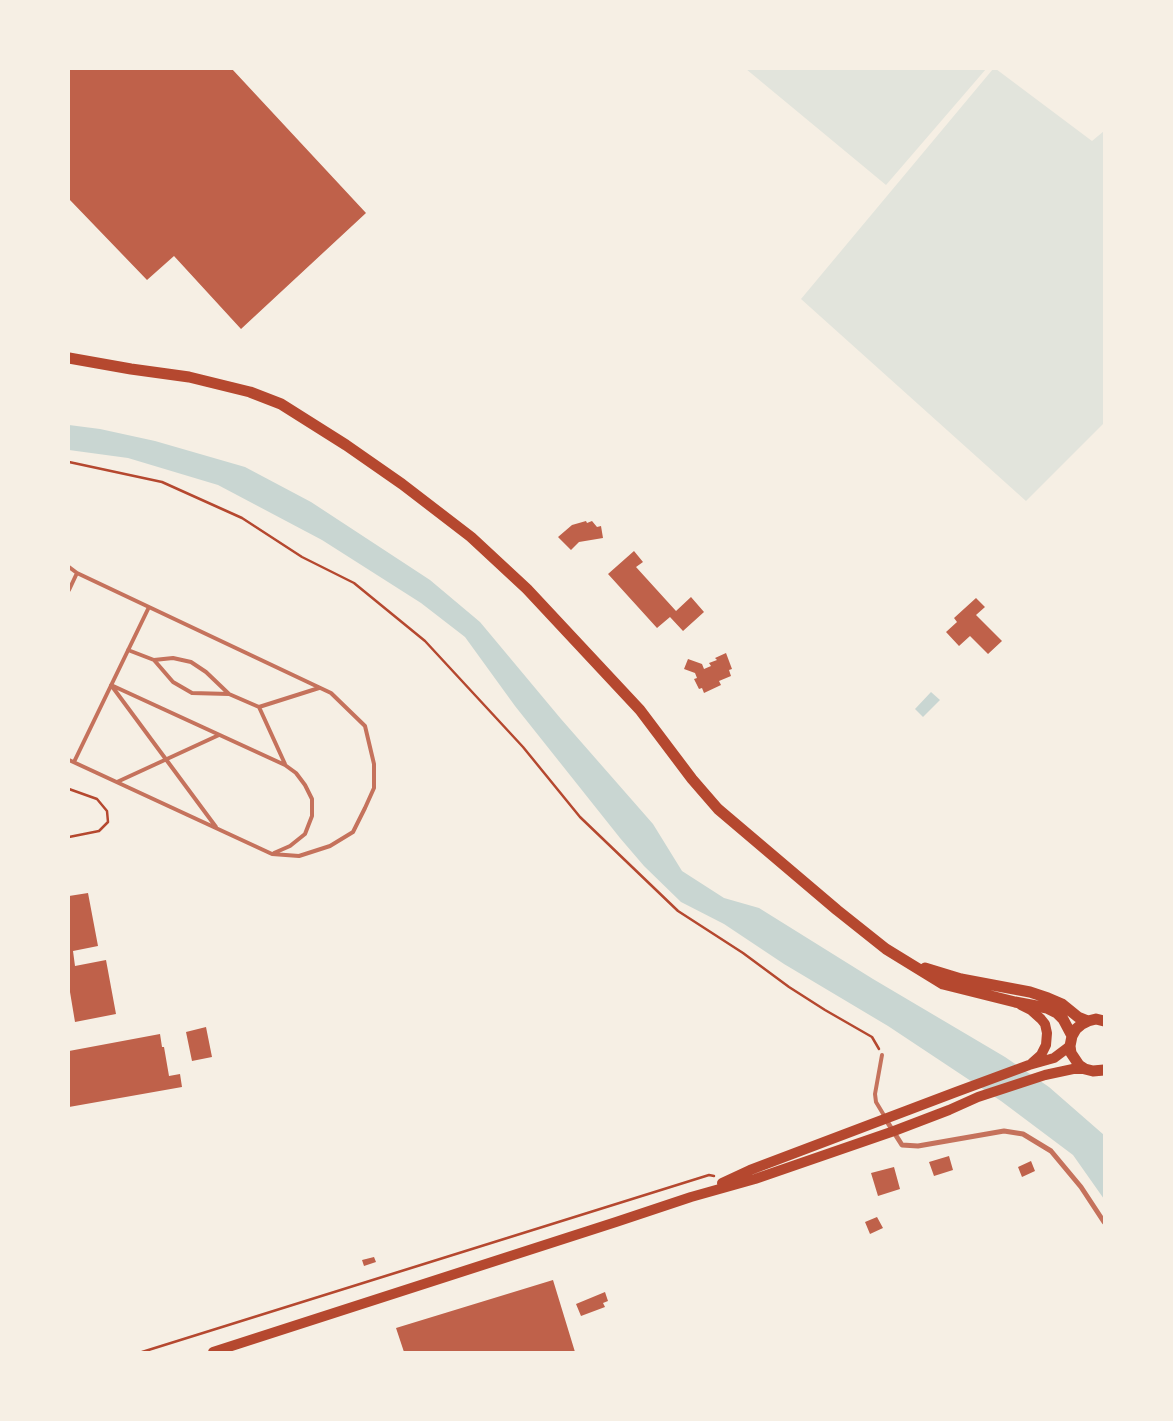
<!DOCTYPE html>
<style>
body{margin:0}
#map{position:relative;width:1173px;height:1421px;overflow:hidden;background:#f6efe4;font-family:"DM Sans",sans-serif}
canvas{display:block}
.frame{position:absolute;inset:0;border:70px solid #f6efe4;pointer-events:none}
</style>
<div id="map">
<canvas width="1173" height="1421"></canvas>
<div class="frame"></div>
</div>
<script>
const g = document.querySelector('canvas').getContext('2d');
g.lineJoin = 'round';
function paint(path, color) { g.fillStyle = color; g.fill(path, 'evenodd'); }
const shape = rows => new Path2D(rows.map(r => 'M' + r).join(''));
function stroke(path, color, width, dash) { g.strokeStyle = color; g.lineWidth = width; g.lineCap = dash ? 'butt' : 'round'; g.setLineDash(dash || []); g.stroke(path); }
paint(shape([
 [746,69,986,69,886,185],
 [993,69,996,69,1092,141,1104,131,1104,423,1026,501,801,299]
]), '#e2e4dc');
paint(shape([
 [69,425,100,429,155,441,245,467,311,502,430,580,480,622,561,719,653,824,682,871,724,898,759,908,873,979,1005,1057,1049,1087,1104,1135,1104,1199,1073,1155,1001,1101,888,1026,784,964,724,924,681,902,644,866,620,838,515,706,465,637,421,603,322,540,218,485,128,458,69,450],
 [931,692,940,700,923,717,915,709]
]), '#c9d6d2');
paint(shape([
 [69,69,232,69,366,213,241,329,174,256,147,280,69,199],
 [586,521,587,523,592,521,597,527,601,526,603,538,579,542,571,550,558,537,572,525],
 [634,551,643,562,636,567,676,611,691,597,704,612,683,631,670,617,657,628,608,574],
 [976,598,985,607,976,615,1002,641,988,654,970,636,959,646,946,632,957,622,954,618],
 [726,653,732,669,729,670,731,676,719,681,721,685,704,693,702,688,699,689,694,679,697,678,695,673,684,669,688,659,702,664,704,669,711,666,709,663,717,660,715,658],
 [88,893,98,946,73,951,75,966,106,960,116,1014,75,1022,69,986,69,896],
 [206,1027,212,1057,192,1061,186,1032],
 [160,1034,162,1047,164,1047,169,1076,180,1074,182,1087,69,1107,69,1051],
 [949,1156,953,1170,934,1176,929,1162],
 [1031,1161,1035,1171,1022,1177,1018,1167],
 [894,1167,900,1189,878,1196,871,1173],
 [877,1217,883,1228,870,1234,865,1222],
 [374,1257,376,1262,364,1266,362,1260],
 [553,1280,575,1352,404,1352,396,1328],
 [605,1292,608,1301,603,1303,605,1307,581,1316,576,1304]
]), '#bf614a');
stroke(shape([
 [69,462,162,482,242,518,302,557,354,583,425,641,523,747,580,817,678,911,743,953,789,987,825,1010,872,1037,879,1049],
 [69,789,97,799,107,811,108,822,99,831,69,837],
 [142,1352,709,1175,714,1176]
]), '#b5482f', 2.5);
stroke(shape([
 [69,567,77,573],
 [69,590,77,573,331,693,365,726,374,764,374,788,365,808,353,832,330,846,299,856,272,854,69,760],
 [128,650,154,660,173,682,192,693,229,694,259,707,319,688],
 [154,660,173,658,191,662,206,672,229,694],
 [259,707,285,764],
 [74,762,149,607],
 [117,782,219,735],
 [216,827,111,685,285,765,296,773,305,785,312,799,312,816,305,834,290,846,274,853],
 [882,1055,875,1094,876,1102,885,1117]
]), '#c5725c', 4);
stroke(shape([
 [888,1123,902,1145,918,1146,1004,1131,1023,1134,1051,1151,1081,1187,1104,1222]
]), '#c5725c', 5);
stroke(shape([
 [1021,1005,1031,1010,1041,1019,1045,1024,1047,1033,1046,1045,1041,1055,1032,1063],
 [722,1183,750,1170,956,1092,1029,1065,1054,1058,1070,1046],
 [213,1352,616,1222,691,1197,755,1179,894,1131,949,1110,978,1097,1045,1075,1073,1069,1085,1069]
]), '#b5482f', 10);
stroke(shape([
 [69,358,131,369,189,377,250,392,281,404,346,445,402,484,471,537,527,589,640,710,692,779,718,809,837,910,886,949,943,984,1015,1002,1047,1008,1057,1013,1063,1019,1072,1036],
 [925,968,961,979,1030,992,1048,998,1062,1004,1078,1017,1088,1021],
 [1104,1021,1096,1019,1088,1021,1082,1024,1076,1029,1072,1036,1070,1046,1071,1053,1079,1065,1085,1069,1093,1071,1104,1070]
]), '#b5482f', 11);
</script>
